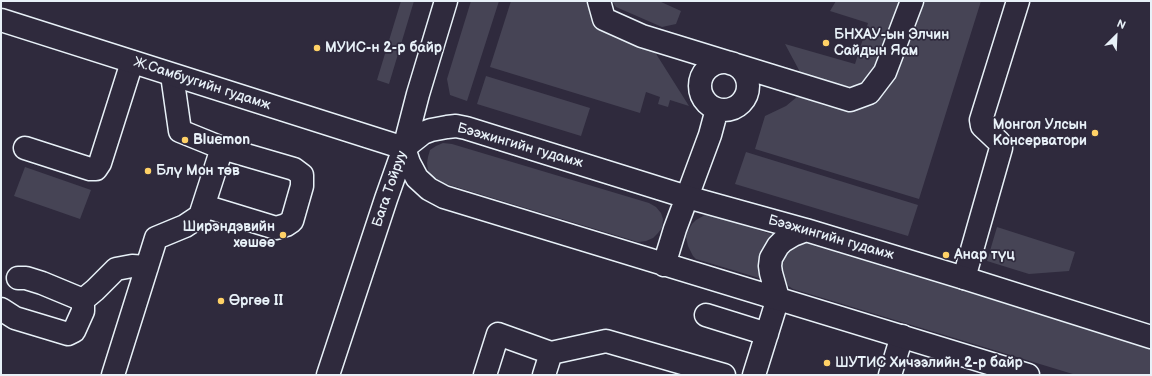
<!DOCTYPE html>
<meta charset="utf-8">
<style>
body{margin:0}
#map{position:relative;width:1152px;height:376px;overflow:hidden;background:#2f2a3d;font-family:"Balsamiq Sans",sans-serif}
canvas{display:block}
.frame{position:absolute;inset:0;border:2px solid #e8f1f8;pointer-events:none}
.north{position:absolute;left:1096px;top:16px;width:40px;height:40px;-webkit-text-stroke:3px #2f2a3d;paint-order:stroke;rotate:24deg;font-size:11px;font-weight:700;line-height:16px;text-align:center;color:#e8f1f8}
.north::after{content:'';display:block;margin:auto;width:14px;height:18px;background:#e8f1f8;clip-path:polygon(50% 0,100% 100%,50% 72%,0 100%)}
</style>
<div id="map">
<canvas width="1152" height="376"></canvas>
<div class="frame"></div>
<div class="north">N</div>
</div>
<script>
const g = document.querySelector('canvas').getContext('2d');
g.lineJoin = 'round';
function paint(path, color) { g.fillStyle = color; g.fill(path, 'evenodd'); }
const shape = rows => new Path2D(rows.map(r => 'M' + r).join(''));
function stroke(path, color, width, dash) { g.strokeStyle = color; g.lineWidth = width; g.lineCap = dash ? 'butt' : 'round'; g.setLineDash(dash || []); g.stroke(path); }
function label(font, color, halo, rows, align = 'center') {
  g.font = font + ' "Balsamiq Sans",sans-serif'; g.lineWidth = 3.5; g.setLineDash([]); g.textBaseline = 'middle'; g.strokeStyle = halo; g.fillStyle = color; for (const [text, x, y, turn = 0] of rows) {
    g.save(); g.translate(x, y); g.rotate((+turn || 0) * Math.PI / 180); g.textAlign = isNaN(turn) ? turn : align; if (halo) g.strokeText(text, 0, 0); g.fillText(text, 0, 0); g.restore();
  }
}
paint(shape([
 [401,1,414,1,389,84,377,80],
 [471,1,499,1,467,101,450,95,447,79],
 [511,1,586,1,596,24,616,38,653,49,689,106,670,100,668,107,658,104,660,97,646,92,640,113,490,67],
 [612,1,659,1,681,11,676,24,662,27,616,7],
 [836,1,900,1,880,57,867,77,856,87,825,83,800,72,785,44,855,64,868,23,830,11],
 [923,1,981,1,919,199,755,149,765,116,786,106,798,96,829,107,864,108,889,88,911,37],
 [486,76,590,108,581,136,477,104],
 [443,143,452,144,649,203,656,207,661,213,663,219,662,228,658,233,653,238,646,241,638,242,443,183,431,175,428,170,427,163,428,157,430,150,436,146],
 [746,152,918,205,908,236,735,184],
 [25,167,91,190,80,219,14,196],
 [705,215,712,215,780,237,769,281,696,259,693,256,688,246,686,237,687,233,692,224,696,220],
 [997,227,1075,252,1069,271,1029,274,987,261],
 [802,242,1151,348,1151,375,1076,375,793,289,782,282,779,254]
]), '#464455');
const minor = shape([
 [599,1,604,19,642,36,850,100,869,93,885,72,912,1],
 '700 86a24 24 0 1 1 48 0a24 24 0 1 1-48 0Z',
 [25,148,90,169,96,169,100,163,132,62],
 [687,197,710,135,717,109],
 [204,206,276,228,286,225,292,221,302,186,302,175,294,169,222,148],
 [18,278,26,278,42,283,83,300],
 [964,278,1001,148,999,142,982,126,981,120,1018,1],
 [1,309,15,318,68,334,74,331,83,311,83,300,95,290,116,269,132,266,147,267],
 [706,315,767,334],
 [113,375,156,238,185,226,200,216,222,148,180,131,172,75],
 [485,375,498,334,551,353,606,341,724,375],
 [544,375,551,353],
 [754,375,778,298],
 [890,375,902,336]
]);
const major = shape([
 [1,20,404,148],
 [404,148,423,133,431,130,447,127,456,126,466,128,687,197,806,230,964,278,1151,337],
 [404,148,409,163,417,178,429,189,444,197,1028,375],
 [664,265,675,229,687,197],
 [778,298,771,273,770,266,771,258,778,246,783,241,793,235,806,230],
 [328,375,386,199,404,148,418,94,446,1]
]);
stroke(minor, '#e8f1f8', 25);
stroke(major, '#e8f1f8', 25);
stroke(minor, '#2f2a3d', 22);
stroke(major, '#2f2a3d', 22);
for (const [x, y, r, color] of [
 [826,43,4,"#ffd166"],
 [317,48,4,"#ffd166"],
 [1095,133,4,"#ffd166"],
 [185,140,4,"#ffd166"],
 [148,171,4,"#ffd166"],
 [283,235,4,"#ffd166"],
 [946,255,4,"#ffd166"],
 [221,301,4,"#ffd166"],
 [827,363,4,"#ffd166"]
]) { const dot = new Path2D(); dot.arc(x, y, r, 0, 2 * Math.PI); g.fillStyle = color; g.fill(dot); stroke(dot, '#2f2a3d', 1.5); }
label('bold 14px', '#e8f1f8', '#2f2a3d', [
 ["БНХАУ-ын Элчин",834,35],
 ["Сайдын Яам",834,51],
 ["МУИС-н 2-р байр",325,48],
 ["Монгол Улсын",1087,125,"right"],
 ["Консерватори",1087,141,"right"],
 ["Bluemon",193,140],
 ["Блү Мон төв",156,171],
 ["Ширэндэвийн",275,227,"right"],
 ["хөшөө",275,243,"right"],
 ["Анар түц",954,255],
 ["Өргөө II",229,301],
 ["ШУТИС Хичээлийн 2-р байр",835,363]
], 'left');
label('14px', '#e8f1f8', '#2f2a3d', [
 ["Ж.Самбуугийн гудамж",202,84,18],
 ["Бээжингийн гудамж",520,146,16],
 ["Бага Тойруу",390,189,-71],
 ["Бээжингийн гудамж",831,238,16]
]);
</script>
